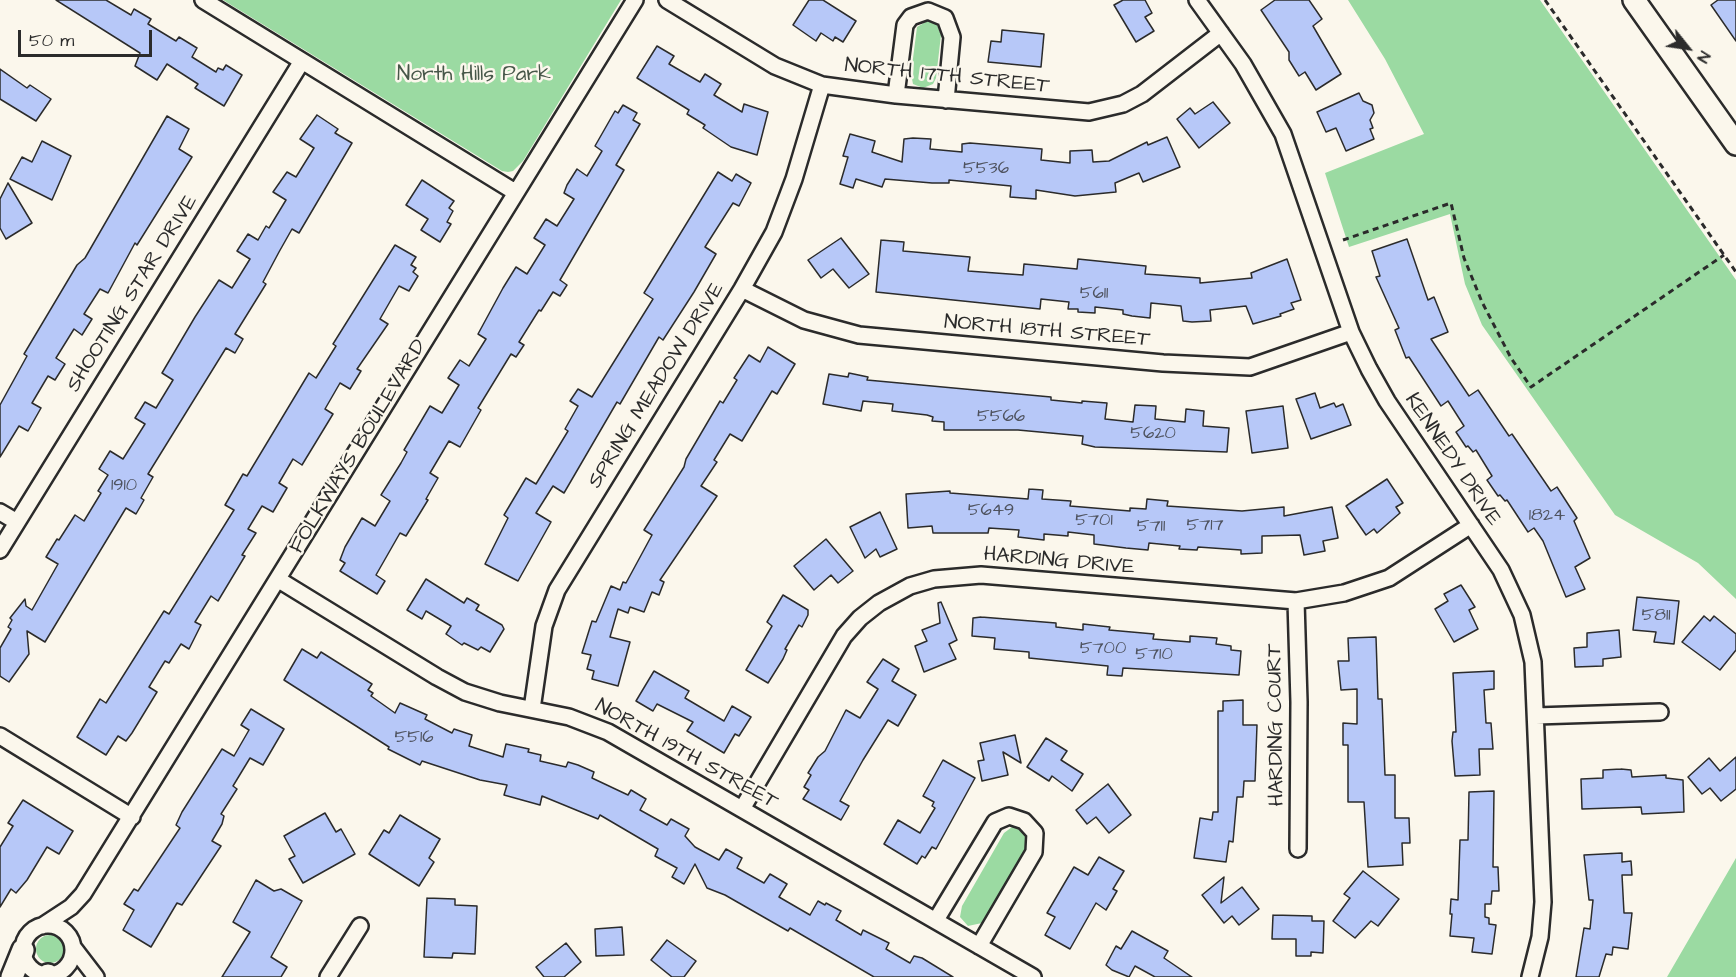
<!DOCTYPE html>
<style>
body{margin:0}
#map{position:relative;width:1736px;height:977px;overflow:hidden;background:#fbf7ec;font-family:"Architects Daughter",sans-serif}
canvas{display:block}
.north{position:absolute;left:1658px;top:18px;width:60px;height:60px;-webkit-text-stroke:4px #fbf7ec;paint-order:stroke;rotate:120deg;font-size:16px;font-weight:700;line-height:24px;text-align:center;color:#2b2b2b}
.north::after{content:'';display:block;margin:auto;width:21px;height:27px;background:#2b2b2b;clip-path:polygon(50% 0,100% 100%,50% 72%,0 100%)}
.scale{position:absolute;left:18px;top:30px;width:134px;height:27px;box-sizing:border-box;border:3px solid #2b2b2b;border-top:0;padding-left:8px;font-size:18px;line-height:21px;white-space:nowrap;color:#2b2b2b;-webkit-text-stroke:4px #fbf7ec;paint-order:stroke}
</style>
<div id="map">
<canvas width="1736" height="977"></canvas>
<div class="north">N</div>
<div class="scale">50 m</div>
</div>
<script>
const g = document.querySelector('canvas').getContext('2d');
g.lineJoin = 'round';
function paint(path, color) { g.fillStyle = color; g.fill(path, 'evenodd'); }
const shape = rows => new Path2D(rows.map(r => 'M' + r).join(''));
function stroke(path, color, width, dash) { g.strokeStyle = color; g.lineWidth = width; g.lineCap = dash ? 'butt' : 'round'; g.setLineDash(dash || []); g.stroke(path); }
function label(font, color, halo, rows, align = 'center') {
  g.font = font + ' "Architects Daughter",sans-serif'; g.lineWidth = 5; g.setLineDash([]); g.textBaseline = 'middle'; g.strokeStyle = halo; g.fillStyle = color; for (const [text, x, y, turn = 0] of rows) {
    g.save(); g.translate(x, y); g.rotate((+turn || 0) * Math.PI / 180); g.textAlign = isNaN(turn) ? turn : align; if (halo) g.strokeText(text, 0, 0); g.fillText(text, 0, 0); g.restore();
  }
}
paint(shape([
 [223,0,621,0,523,161,513,171,508,172,502,171],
 [1348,0,1540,0,1736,280,1736,599,1698,563,1615,515,1482,325,1465,284,1450,214,1349,247,1325,173,1424,134,1385,59],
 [929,20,937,25,941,35,936,78,933,84,923,88,913,84,911,74,917,27],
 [1012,827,1018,827,1026,833,1027,846,982,923,968,926,960,917,962,906,1004,833],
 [1736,858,1736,977,1667,977],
 '36 949a14 14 0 1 1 28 0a14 14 0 1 1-28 0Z'
]), '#9bdaa2');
const building = shape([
 [56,0,106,0,131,15,134,9,151,19,148,24,176,41,179,37,197,48,192,57,216,72,218,68,223,70,226,65,242,75,224,106,195,88,198,84,167,64,157,80,135,66,140,53,56,0],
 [809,0,823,0,856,21,843,42,835,37,833,41,821,33,816,41,793,25,809,0],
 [1123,0,1145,0,1152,13,1145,17,1154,31,1136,42,1114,5,1123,0],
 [1275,0,1309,0,1322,19,1313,26,1341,74,1316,90,1305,72,1299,76,1289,60,1289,52,1261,10,1275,0],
 [1718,0,1736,0,1736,41,1711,5,1718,0],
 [1002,30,1044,34,1041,67,988,62,991,41,1001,42,1002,30],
 [657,46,674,56,669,64,700,82,705,74,721,84,714,95,742,112,744,104,768,112,757,155,731,147,703,128,705,125,687,114,689,110,637,78,657,46],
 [0,69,27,88,30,85,51,99,36,121,0,99,0,69],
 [1359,93,1363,101,1372,105,1374,113,1370,120,1373,128,1370,129,1374,139,1346,151,1336,128,1326,132,1317,112,1359,93],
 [1213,102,1230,123,1199,148,1177,119,1190,108,1195,114,1213,102],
 [623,105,637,113,633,120,640,124,616,165,624,170,560,280,567,285,560,296,553,292,541,311,539,310,519,342,524,345,516,357,511,354,478,408,481,410,460,447,449,441,430,473,438,478,426,499,428,500,406,536,400,533,376,575,385,581,377,594,340,571,345,563,340,560,345,547,362,518,375,526,390,501,381,495,401,463,407,452,404,450,420,423,430,406,442,413,459,385,448,378,460,360,469,366,486,339,478,334,503,288,516,267,527,274,545,245,534,238,546,219,557,226,574,199,564,193,567,185,577,169,587,176,602,151,595,146,615,111,618,113,623,105],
 [317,115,338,129,335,133,352,143,299,233,292,229,279,252,263,282,266,284,235,334,243,339,235,353,226,348,148,474,153,477,141,498,144,500,136,514,126,508,45,642,27,631,29,654,9,682,0,676,0,648,11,629,8,627,12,620,10,618,25,599,26,606,32,610,58,564,46,557,57,539,59,540,75,515,84,521,101,493,98,491,108,475,99,469,110,451,123,459,145,424,135,418,145,402,156,408,173,380,162,373,195,317,219,280,232,288,250,259,237,251,248,234,258,240,266,226,269,228,286,200,273,192,287,172,296,177,314,148,300,139,317,115],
 [167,116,189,129,179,149,192,157,137,245,135,243,108,293,100,289,84,314,92,319,82,335,74,329,56,358,65,364,55,380,48,376,32,403,41,408,28,431,19,426,0,457,0,405,27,356,24,354,77,265,85,258,167,116],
 [850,134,875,141,872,152,902,162,904,139,913,138,931,139,930,149,962,152,962,144,970,143,1042,149,1041,160,1070,163,1070,151,1092,150,1093,162,1109,161,1147,142,1148,145,1167,137,1180,167,1143,182,1139,173,1115,183,1116,192,1075,196,1036,190,1036,199,1010,197,1011,186,949,180,949,183,932,183,885,179,882,187,856,179,853,188,840,184,848,157,843,156,850,134],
 [42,141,71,156,52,200,10,179,22,157,32,162,42,141],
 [718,172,732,181,736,174,751,183,739,206,733,203,705,247,716,254,694,292,663,340,659,337,620,404,617,402,564,493,553,486,536,513,551,522,518,581,485,564,508,518,504,515,526,478,536,484,568,431,565,429,578,406,570,401,578,389,592,397,653,299,644,293,718,172],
 [422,180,454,201,449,208,453,211,447,222,451,224,440,242,421,230,428,219,406,205,422,180],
 [8,183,32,223,6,239,0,228,0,199,8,183],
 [841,238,869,274,849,288,833,269,821,278,808,260,841,238],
 [1407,239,1428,300,1434,297,1448,332,1431,339,1469,396,1478,390,1509,436,1512,434,1551,491,1557,487,1577,518,1574,521,1590,558,1575,567,1585,589,1566,597,1543,541,1534,528,1528,532,1507,500,1505,501,1500,495,1498,496,1487,480,1492,476,1476,450,1473,452,1468,446,1466,447,1456,432,1464,426,1448,401,1441,406,1409,357,1406,358,1395,330,1399,328,1376,277,1380,276,1372,251,1407,239],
 [881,240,904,242,903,251,970,257,968,271,1023,275,1024,264,1077,269,1078,259,1146,266,1145,274,1200,278,1200,283,1252,278,1251,273,1287,259,1301,300,1291,303,1294,309,1280,314,1281,316,1253,324,1246,306,1210,310,1211,321,1192,322,1183,321,1181,306,1151,303,1150,318,1132,316,1123,314,1123,310,1095,307,1095,313,1078,312,1078,309,1068,309,1069,302,1041,299,1040,309,876,292,881,240],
 [395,245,416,257,411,265,416,268,413,272,418,276,409,291,399,286,380,319,388,324,357,369,361,371,350,389,340,383,325,409,333,414,302,465,293,459,279,483,287,488,273,512,262,506,248,529,256,533,242,555,245,556,218,601,211,596,195,622,201,625,189,649,181,644,169,663,165,661,149,687,157,692,132,733,126,741,118,736,106,755,77,737,100,699,106,703,164,611,169,614,234,510,225,505,243,474,247,476,309,373,316,378,336,346,333,344,395,245],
 [768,347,795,364,777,394,772,391,742,441,730,434,714,460,717,462,701,486,717,496,660,580,664,582,659,595,652,592,644,612,630,607,628,613,618,609,610,637,630,642,618,686,592,679,594,671,587,669,591,655,582,653,592,621,596,622,611,586,620,590,623,582,626,583,652,535,644,530,684,467,686,459,720,401,723,403,737,380,734,378,749,355,760,362,768,347],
 [849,373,868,377,867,380,1051,397,1051,400,1082,403,1082,401,1107,403,1105,419,1133,422,1135,405,1156,406,1155,419,1185,422,1186,409,1204,411,1203,426,1229,428,1227,452,1095,447,1082,444,1083,436,1018,430,944,430,944,422,932,421,933,417,927,415,892,411,893,404,863,401,861,411,823,404,829,374,848,377,849,373],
 [1315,393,1320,408,1334,403,1336,407,1343,404,1351,425,1311,439,1296,399,1315,393],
 [1283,406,1288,448,1252,453,1246,411,1283,406],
 [1387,479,1403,503,1396,507,1400,513,1377,533,1374,529,1366,535,1346,506,1387,479],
 [1029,489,1043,490,1042,499,1071,501,1070,506,1130,511,1130,508,1146,509,1147,499,1168,501,1167,506,1242,511,1284,507,1284,516,1332,507,1338,538,1323,541,1325,551,1304,555,1300,535,1262,536,1262,553,1241,554,1241,550,1198,547,1197,550,1179,549,1180,546,1149,543,1148,550,1126,548,1094,544,1094,535,1068,532,1068,536,1044,534,1044,540,1018,537,1019,530,989,528,988,533,933,533,932,526,908,528,906,494,950,491,950,493,1028,499,1029,489],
 [880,512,897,549,880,557,876,549,865,558,850,527,880,512],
 [826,539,853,571,838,583,831,575,814,590,794,566,826,539],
 [426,579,464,603,467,598,479,605,476,610,502,625,504,629,490,652,481,647,478,650,464,643,462,645,446,634,451,626,426,611,422,619,407,610,426,579],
 [1461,585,1475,607,1469,610,1478,629,1454,642,1435,609,1448,601,1444,594,1461,585],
 [783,595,808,610,808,615,802,627,799,625,785,649,787,650,783,659,768,683,746,670,772,626,767,622,783,595],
 [1637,597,1679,601,1674,644,1654,642,1656,632,1633,630,1637,597],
 [941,602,957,640,949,644,956,659,924,672,915,646,927,641,922,630,940,623,938,603,941,602],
 [1704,616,1710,621,1714,616,1736,634,1736,650,1720,670,1682,642,1704,616],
 [981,617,1056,623,1056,627,1083,630,1083,624,1110,627,1109,630,1154,634,1153,639,1190,642,1190,636,1217,638,1216,644,1231,646,1231,650,1241,651,1239,675,1123,668,1122,676,1107,675,1108,666,1029,658,1029,652,994,649,995,638,972,636,973,618,981,617],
 [1619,630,1621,657,1603,659,1603,666,1575,667,1574,648,1587,647,1587,633,1619,630],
 [1376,637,1378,699,1382,699,1385,775,1395,775,1395,818,1409,818,1410,843,1402,843,1403,865,1368,867,1364,802,1348,802,1348,745,1343,745,1343,723,1357,724,1357,689,1341,690,1338,661,1349,661,1348,638,1376,637],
 [302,649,317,658,321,652,372,684,368,690,373,693,371,696,395,713,400,703,427,715,425,719,452,733,454,729,472,735,469,746,503,757,506,744,529,749,528,752,541,755,540,761,566,767,568,762,578,765,594,772,592,778,628,795,631,790,646,799,640,810,667,825,671,819,689,829,685,836,695,847,719,860,726,849,742,858,737,868,764,883,770,874,787,884,779,897,810,915,818,901,825,905,826,903,841,911,836,920,861,935,863,930,889,943,886,949,910,963,914,956,922,958,953,977,874,977,790,928,788,931,725,895,707,888,695,864,684,884,672,877,677,868,655,856,658,849,600,815,598,819,542,796,540,805,504,795,507,785,480,780,422,761,420,765,388,749,389,747,284,680,302,649],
 [883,659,899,669,892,681,916,695,898,726,888,720,863,760,840,801,849,806,841,820,803,799,809,790,804,787,811,775,808,773,818,757,825,751,846,710,860,718,878,689,867,682,883,659],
 [654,671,689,691,685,698,724,721,732,706,751,717,739,736,735,734,724,753,687,731,693,722,657,704,653,711,636,701,654,671],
 [1494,671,1494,689,1484,690,1486,723,1491,723,1493,749,1479,749,1480,775,1455,776,1452,741,1453,732,1456,732,1453,673,1494,671],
 [1243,700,1243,725,1257,725,1255,781,1244,781,1243,797,1237,797,1233,842,1229,841,1226,862,1194,858,1200,818,1212,820,1213,812,1218,812,1218,711,1223,711,1223,701,1243,700],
 [251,709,284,729,263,765,250,758,233,786,237,789,221,814,224,816,222,824,212,841,221,846,182,905,177,903,151,947,123,930,134,910,124,904,134,889,138,891,180,828,176,825,182,812,222,749,234,756,249,730,241,725,251,709],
 [1015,735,1021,763,1003,752,1008,775,982,781,978,761,984,760,980,743,1015,735],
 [1046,738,1067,751,1061,760,1083,774,1072,791,1052,776,1049,781,1027,767,1046,738],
 [1736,757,1736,789,1721,801,1710,788,1702,794,1688,777,1709,758,1720,771,1736,757],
 [943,760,975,778,936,849,932,847,925,858,922,856,917,864,884,844,898,820,920,833,935,808,932,806,934,802,923,796,943,760],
 [1621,769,1631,770,1632,777,1666,775,1666,778,1683,780,1684,812,1642,814,1641,807,1582,809,1581,779,1603,778,1603,770,1621,769],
 [1108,784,1131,815,1109,833,1096,817,1087,824,1076,810,1108,784],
 [1494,791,1493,867,1498,867,1499,891,1492,891,1491,904,1485,904,1485,917,1489,918,1489,924,1496,925,1492,954,1472,952,1474,938,1450,936,1452,914,1450,914,1451,899,1458,900,1460,840,1468,840,1469,792,1494,791],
 [23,800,73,831,59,854,47,847,27,880,16,893,11,889,0,907,0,847,13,826,8,823,23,800],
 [325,813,336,832,341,829,355,854,303,883,289,859,295,856,284,836,325,813],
 [400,815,440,839,429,858,434,862,419,886,369,854,384,830,389,833,400,815],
 [1622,853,1622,862,1631,861,1632,875,1622,875,1624,913,1632,913,1628,949,1613,947,1612,955,1606,954,1599,977,1576,977,1584,928,1590,929,1593,900,1589,900,1584,855,1622,853],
 [1099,857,1124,871,1113,889,1117,891,1106,910,1096,903,1070,949,1045,935,1055,917,1047,913,1074,867,1088,875,1099,857],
 [1363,871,1399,899,1378,926,1371,921,1355,938,1333,921,1350,898,1344,894,1363,871],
 [1224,877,1221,903,1242,887,1259,909,1239,925,1232,916,1224,923,1202,895,1224,877],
 [256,880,274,891,281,889,302,901,271,957,287,967,281,977,222,977,250,932,233,922,256,880],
 [427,898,455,899,455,905,477,906,475,954,453,953,452,958,424,957,427,898],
 [1273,915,1312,916,1312,921,1324,921,1323,953,1311,952,1311,956,1296,956,1296,939,1272,939,1273,915],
 [622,927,624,955,596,956,595,929,622,927],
 [1132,931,1168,951,1164,958,1192,977,1155,977,1135,966,1129,977,1112,970,1106,965,1116,946,1121,949,1132,931],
 [667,940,696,961,684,977,672,977,651,960,667,940],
 [566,943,581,962,564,977,544,977,536,967,566,943]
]);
paint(building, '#b7c8f8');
stroke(building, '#2b2b2b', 1.5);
const street = shape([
 [203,0,515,192],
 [667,0,775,66,822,85,896,95,1089,112,1123,104,1142,94,1221,33],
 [1197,0,1243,64,1283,134,1351,332,1369,369,1387,401,1501,570,1522,615,1533,662,1543,902,1540,937,1530,977],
 [896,95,905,25,911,17,928,11,945,18,952,37,946,100],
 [742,289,804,320,859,335,1163,363,1250,367,1351,332],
 [0,512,17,522],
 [0,550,302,61],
 [279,580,437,677,465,692,500,703,569,717,608,732,1033,977],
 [1296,601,1299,702,1298,849],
 [532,709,544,626,557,590,742,289,774,232,794,179,822,85],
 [1536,716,1660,712],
 [0,736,132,817],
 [742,809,844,636,860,618,879,603,910,586,934,579,981,575,1296,601,1344,593,1389,578,1471,525],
 [936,920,995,822,1009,816,1024,821,1035,833,1034,852,979,946],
 '23 950a25 25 0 1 1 50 0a25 25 0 1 1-50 0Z',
 [42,926,71,907,83,894,635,0],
 [73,947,96,977],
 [328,977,360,926]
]);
const secondary = shape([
 [1634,0,1736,144],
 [12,977,23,950],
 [46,977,48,975]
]);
stroke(street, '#2b2b2b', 20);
stroke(secondary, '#2b2b2b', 26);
stroke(shape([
 [1545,0,1736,272],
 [1343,240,1451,203,1464,258,1482,302,1511,358,1531,387,1724,255]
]), '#2b2b2b', 3, [6, 4.5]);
stroke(street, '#fbf7ec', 15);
stroke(secondary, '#fbf7ec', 21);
label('18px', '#4e525e', null, [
 ["5536",986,169],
 ["5611",1094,294],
 ["5566",1001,417],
 ["5620",1153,434],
 ["1910",124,486],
 ["5649",991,511],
 ["1824",1547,516],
 ["5701",1094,521],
 ["5717",1205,526],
 ["5711",1151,527],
 ["5811",1656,616],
 ["5700",1103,649],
 ["5710",1154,655],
 ["5516",414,738]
]);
label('21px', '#475749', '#fbf7ec', [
 ["North Hills Park",474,76]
]);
label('21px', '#2b2b2b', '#fbf7ec', [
 ["NORTH 17TH STREET",947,77,6],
 ["SHOOTING STAR DRIVE",133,294,-58],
 ["NORTH 18TH STREET",1047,332,5],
 ["SPRING MEADOW DRIVE",657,386,-58],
 ["FOLKWAYS BOULEVARD",359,447,-59],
 ["KENNEDY DRIVE",1452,460,56],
 ["HARDING DRIVE",1059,562,5],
 ["HARDING COURT",1277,725,-91],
 ["NORTH 19TH STREET",686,755,29]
]);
</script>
